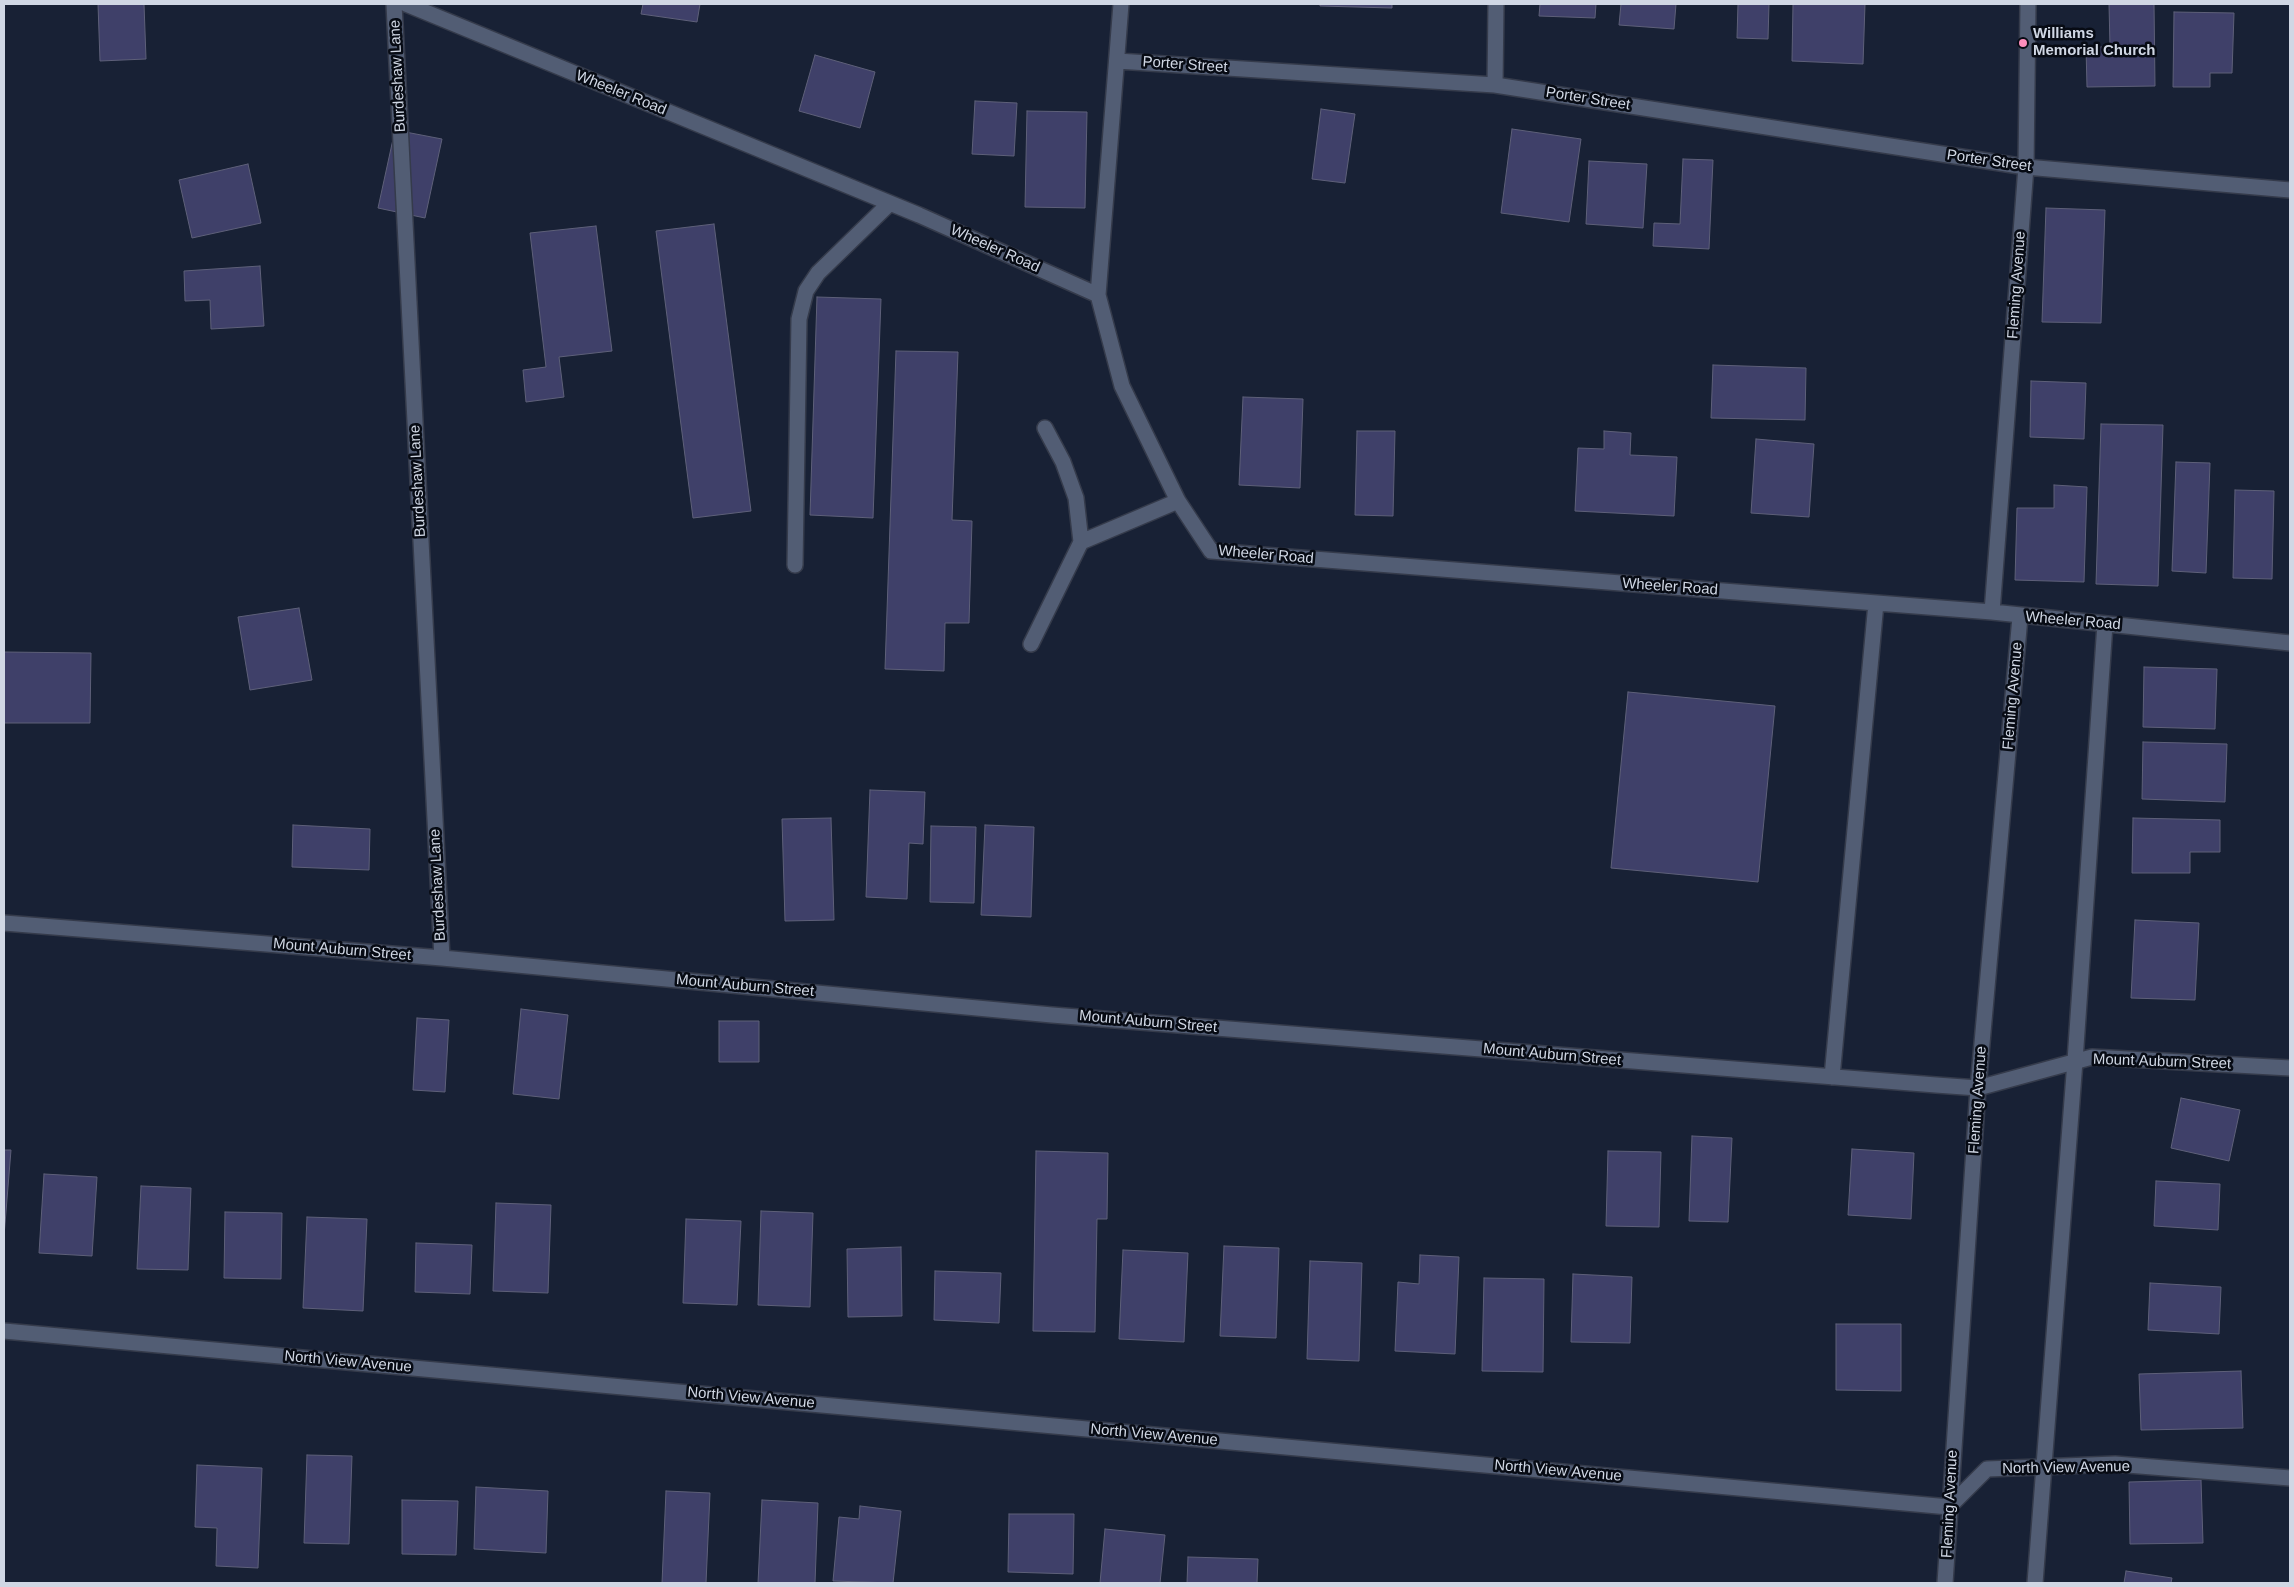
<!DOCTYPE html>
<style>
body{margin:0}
#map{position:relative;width:2294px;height:1587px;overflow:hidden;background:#182135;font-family:Helvetica,sans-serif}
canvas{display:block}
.frame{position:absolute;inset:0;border:5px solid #d0d7e4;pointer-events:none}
</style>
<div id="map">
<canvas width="2294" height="1587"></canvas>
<div class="frame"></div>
</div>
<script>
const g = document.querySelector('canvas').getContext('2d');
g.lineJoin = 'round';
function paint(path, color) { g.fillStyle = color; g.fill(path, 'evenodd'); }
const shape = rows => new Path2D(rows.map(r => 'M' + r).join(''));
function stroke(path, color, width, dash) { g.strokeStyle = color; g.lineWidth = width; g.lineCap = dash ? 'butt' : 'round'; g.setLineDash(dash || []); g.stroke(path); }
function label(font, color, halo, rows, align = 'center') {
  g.font = font + ' Helvetica,sans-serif'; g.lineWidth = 5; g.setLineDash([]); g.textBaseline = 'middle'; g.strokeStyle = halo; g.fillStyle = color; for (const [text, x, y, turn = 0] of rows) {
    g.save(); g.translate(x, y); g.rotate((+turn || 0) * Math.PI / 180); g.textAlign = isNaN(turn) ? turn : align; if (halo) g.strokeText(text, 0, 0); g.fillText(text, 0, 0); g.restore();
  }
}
const building = shape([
 [98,4,144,4,146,59,100,61,98,4],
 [643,4,700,4,697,22,641,14,643,4],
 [1320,4,1392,4,1392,8,1320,6,1320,4],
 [1540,4,1596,4,1595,18,1539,16,1540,4],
 [1621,4,1676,4,1674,29,1619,25,1621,4],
 [1738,4,1769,4,1768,39,1737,38,1738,4],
 [1793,4,1865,4,1863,64,1792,61,1793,4],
 [2109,4,2154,4,2155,86,2087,87,2086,47,2110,47,2109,4],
 [2174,12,2234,13,2232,73,2210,73,2210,87,2173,87,2174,12],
 [815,55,875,72,860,128,799,111,815,55],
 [975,101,1017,103,1014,156,972,154,975,101],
 [1321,109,1355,114,1345,183,1312,179,1321,109],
 [1027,111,1087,112,1085,208,1025,207,1027,111],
 [1512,129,1581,139,1569,222,1501,213,1512,129],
 [395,130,442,139,425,218,378,208,395,130],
 [1683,159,1713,160,1709,249,1653,246,1654,223,1680,224,1683,159],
 [1589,161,1647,164,1643,228,1586,224,1589,161],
 [248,164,261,223,192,238,179,180,248,164],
 [2046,208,2105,210,2101,323,2042,322,2046,208],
 [714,224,751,511,693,518,656,231,714,224],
 [596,226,612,351,559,357,564,397,526,402,523,370,546,367,530,233,596,226],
 [260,266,264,326,211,329,210,300,185,301,184,271,260,266],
 [817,297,881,299,873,518,810,515,817,297],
 [896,351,958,352,952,520,972,521,969,623,945,623,944,671,885,669,896,351],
 [1713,365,1806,368,1805,420,1711,418,1713,365],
 [2031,381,2086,383,2084,439,2030,437,2031,381],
 [1243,397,1303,399,1300,488,1239,485,1243,397],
 [2101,424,2163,425,2158,586,2096,584,2101,424],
 [1357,431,1395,431,1393,516,1355,515,1357,431],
 [1604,431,1631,433,1630,455,1677,457,1674,516,1575,511,1578,448,1604,449,1604,431],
 [1756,439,1814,444,1809,517,1751,513,1756,439],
 [2176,462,2210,463,2206,573,2172,571,2176,462],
 [2054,485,2087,487,2084,582,2015,580,2017,508,2054,508,2054,485],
 [2235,490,2274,491,2272,579,2233,578,2235,490],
 [299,608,312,680,250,690,238,617,299,608],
 [4,652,91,653,90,723,4,723,4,652],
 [2144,667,2217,669,2215,729,2143,727,2144,667],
 [1628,692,1775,706,1758,882,1611,868,1628,692],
 [2143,742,2227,744,2225,802,2142,799,2143,742],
 [870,790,925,792,923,844,909,843,907,899,866,897,870,790],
 [831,818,834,920,785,921,782,819,831,818],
 [2133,818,2220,820,2220,852,2190,852,2190,873,2132,873,2133,818],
 [293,825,370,829,369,870,292,867,293,825],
 [985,825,1034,827,1031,917,981,915,985,825],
 [931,826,976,827,974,903,930,902,931,826],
 [2135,920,2199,923,2195,1000,2131,998,2135,920],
 [521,1009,568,1015,559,1099,513,1094,521,1009],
 [417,1018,449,1020,445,1092,413,1090,417,1018],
 [719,1021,759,1021,759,1062,719,1062,719,1021],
 [2181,1098,2240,1110,2229,1161,2171,1148,2181,1098],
 [1692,1136,1732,1138,1728,1222,1689,1221,1692,1136],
 [1852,1149,1914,1153,1911,1219,1848,1215,1852,1149],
 [4,1150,11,1150,4,1236,4,1150],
 [1036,1151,1108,1153,1107,1219,1097,1219,1095,1332,1033,1331,1036,1151],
 [1608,1151,1661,1152,1659,1227,1606,1226,1608,1151],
 [44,1174,97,1177,92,1256,39,1253,44,1174],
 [2156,1181,2220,1184,2218,1230,2154,1226,2156,1181],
 [141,1186,191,1188,188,1270,137,1269,141,1186],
 [496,1203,551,1205,548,1293,493,1291,496,1203],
 [761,1211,813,1213,810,1307,758,1305,761,1211],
 [225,1212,282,1213,281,1279,224,1278,225,1212],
 [307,1217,367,1219,363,1311,303,1308,307,1217],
 [686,1219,741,1221,737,1305,683,1303,686,1219],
 [416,1243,472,1245,470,1294,415,1292,416,1243],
 [1224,1246,1279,1248,1276,1338,1220,1336,1224,1246],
 [901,1247,902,1316,848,1317,847,1249,901,1247],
 [1123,1250,1188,1253,1184,1342,1119,1339,1123,1250],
 [1420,1255,1459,1257,1455,1354,1395,1351,1398,1282,1419,1284,1420,1255],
 [1310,1261,1362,1263,1359,1361,1307,1359,1310,1261],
 [935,1271,1001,1273,999,1323,934,1320,935,1271],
 [1573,1274,1632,1277,1630,1343,1571,1342,1573,1274],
 [1484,1278,1544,1279,1543,1372,1482,1371,1484,1278],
 [2150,1283,2221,1287,2219,1334,2148,1330,2150,1283],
 [1836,1324,1901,1324,1901,1391,1836,1390,1836,1324],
 [2241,1371,2243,1428,2141,1430,2139,1374,2241,1371],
 [307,1455,352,1456,349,1544,304,1543,307,1455],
 [197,1465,262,1468,258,1568,216,1566,217,1528,195,1527,197,1465],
 [2201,1480,2203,1543,2130,1544,2129,1482,2201,1480],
 [476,1487,548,1491,546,1553,474,1549,476,1487],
 [666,1491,710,1493,706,1583,662,1583,666,1491],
 [402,1500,458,1501,456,1555,402,1554,402,1500],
 [762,1500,818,1503,815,1583,758,1583,762,1500],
 [860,1506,901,1511,893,1583,833,1581,839,1517,859,1519,860,1506],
 [1009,1514,1074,1514,1073,1574,1008,1572,1009,1514],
 [1105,1529,1165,1535,1160,1583,1100,1583,1105,1529],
 [1188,1557,1258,1559,1257,1583,1187,1583,1188,1557],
 [2126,1571,2172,1578,2171,1583,2124,1583,2126,1571]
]);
paint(building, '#3f4069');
stroke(building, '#5e6079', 1);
const minor = shape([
 [394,4,442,958],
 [406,4,919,215,1098,295],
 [1121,4,1098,295,1122,386,1178,501,1211,551,1992,612,2290,643],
 [1117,61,1495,85,2026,167,2290,190],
 [1495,85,1496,4],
 [1045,428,1063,462,1076,498,1081,542],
 [795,565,799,319,806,291,818,273,890,203],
 [1992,612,2026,167,2028,4],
 [1031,644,1081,542,1178,501],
 [4,923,442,958,1052,1015,1936,1085,1978,1088,2092,1057,2290,1068],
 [1832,1077,1876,603],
 [4,1331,1949,1507,1987,1469,2115,1464,2290,1478],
 [1945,1583,1978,1088,2020,617],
 [2035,1583,2075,1061,2105,624]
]);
stroke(minor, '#353b4b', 18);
stroke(minor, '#525d74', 15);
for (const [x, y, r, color] of [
 [2023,43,5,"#fe8ebd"]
]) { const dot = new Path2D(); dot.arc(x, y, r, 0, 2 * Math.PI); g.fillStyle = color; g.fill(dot); stroke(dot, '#070b14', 2); }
label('bold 15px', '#d0d7e4', '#070b14', [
 ["Williams",2033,34],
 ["Memorial Church",2033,51]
], 'left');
label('15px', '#d0d7e4', '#070b14', [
 ["Porter Street",1185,65,4],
 ["Burdeshaw Lane",398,76,-93],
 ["Wheeler Road",621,93,22],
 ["Porter Street",1588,99,9],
 ["Porter Street",1989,161,8],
 ["Wheeler Road",995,249,24],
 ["Fleming Avenue",2017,285,-86],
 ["Burdeshaw Lane",418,481,-93],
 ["Wheeler Road",1266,555,5],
 ["Wheeler Road",1670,587,4],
 ["Wheeler Road",2073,621,5],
 ["Fleming Avenue",2013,696,-85],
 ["Burdeshaw Lane",438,885,-93],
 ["Mount Auburn Street",342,950,5],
 ["Mount Auburn Street",745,986,5],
 ["Mount Auburn Street",1148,1022,5],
 ["Mount Auburn Street",1552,1055,5],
 ["Mount Auburn Street",2162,1062,2],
 ["Fleming Avenue",1978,1100,-86],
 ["North View Avenue",348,1362,5],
 ["North View Avenue",751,1398,5],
 ["North View Avenue",1154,1435,5],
 ["North View Avenue",2066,1468,-1],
 ["North View Avenue",1558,1471,5],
 ["Fleming Avenue",1950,1504,-87]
]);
</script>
